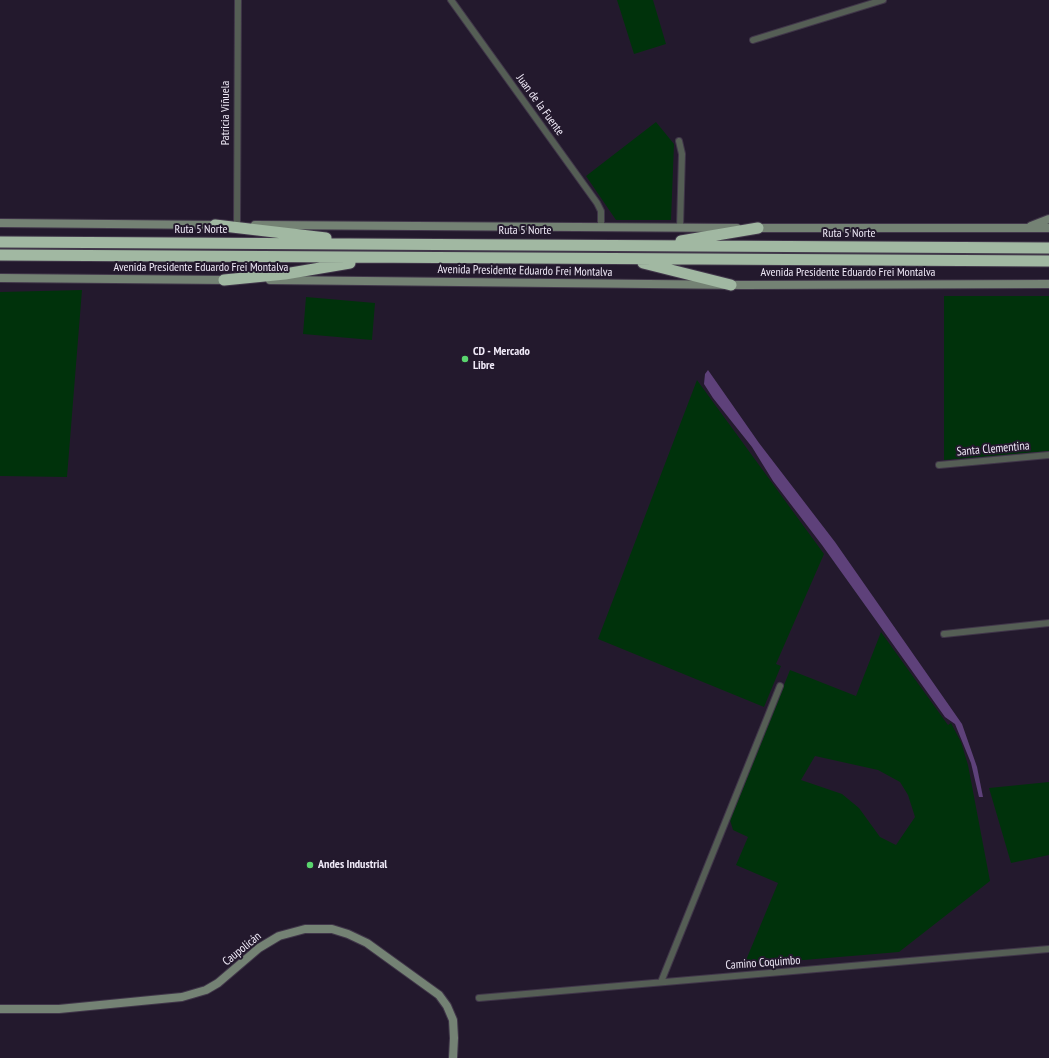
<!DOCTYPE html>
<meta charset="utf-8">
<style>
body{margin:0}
canvas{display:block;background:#23192d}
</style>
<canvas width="1049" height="1058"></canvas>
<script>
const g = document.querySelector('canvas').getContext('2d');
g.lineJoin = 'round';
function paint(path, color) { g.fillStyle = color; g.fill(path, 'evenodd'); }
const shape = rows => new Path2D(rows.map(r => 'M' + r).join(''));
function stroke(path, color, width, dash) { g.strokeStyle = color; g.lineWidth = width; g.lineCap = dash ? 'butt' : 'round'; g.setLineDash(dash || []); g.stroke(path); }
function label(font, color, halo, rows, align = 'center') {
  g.font = font + ' "PT Sans Narrow",sans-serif'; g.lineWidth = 4; g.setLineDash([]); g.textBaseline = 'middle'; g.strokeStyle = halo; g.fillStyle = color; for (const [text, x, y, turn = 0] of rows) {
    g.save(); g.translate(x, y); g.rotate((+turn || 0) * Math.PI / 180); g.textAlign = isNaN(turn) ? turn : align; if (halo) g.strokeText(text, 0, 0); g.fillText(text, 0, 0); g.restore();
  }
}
paint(shape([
 [617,0,653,0,666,44,634,54],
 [656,122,674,144,671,220,616,220,586,176],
 [82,290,67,477,0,476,0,292],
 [944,296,1049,296,1049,451,944,460],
 [306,297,375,303,372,340,303,334],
 [697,380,824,554,776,664,781,666,764,707,598,639],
 [881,632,948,725,951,723,961,742,968,765,990,881,899,952,744,965,778,883,736,865,748,837,733,830,730,820,790,670,856,696],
 [815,756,878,770,900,782,908,795,915,817,896,845,880,837,859,808,842,794,801,780],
 [1049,782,1049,855,1011,863,989,788]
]), '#00320b');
paint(shape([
 [708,370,759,443,835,542,962,724,977,767,983,797,979,797,971,763,955,724,945,717,822,545,773,481,752,447,713,398,704,384,705,374]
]), '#5e417a');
const street = shape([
 [451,0,597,203,601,211,601,227],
 [753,40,883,0],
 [679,141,682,154,680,227],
 [237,225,238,0],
 [939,465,1049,455],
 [944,634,1049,623],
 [661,982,780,686],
 [479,998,1049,949]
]);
const secondary = shape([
 [0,223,219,225],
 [255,225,737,228],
 [1031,226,1049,219],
 [753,228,1049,228],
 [0,278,228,280],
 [270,280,743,285,1049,284],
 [0,1009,59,1009,182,997,206,990,218,983,259,948,279,936,305,929,332,929,348,934,367,943,439,995,447,1006,453,1020,454,1038,453,1058]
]);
const highway = shape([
 [215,225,326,238],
 [681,241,758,228],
 [0,242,1049,248],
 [0,255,1049,261],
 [643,263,731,285],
 [224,280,285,274,350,263]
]);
stroke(street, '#403649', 8);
stroke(secondary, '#403649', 10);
stroke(highway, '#403649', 13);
stroke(street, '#555e55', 6);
stroke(secondary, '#748274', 8);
stroke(highway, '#a1b8a2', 11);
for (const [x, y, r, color] of [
 [465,359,4,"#5ad56e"],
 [310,865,4,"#5ad56e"]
]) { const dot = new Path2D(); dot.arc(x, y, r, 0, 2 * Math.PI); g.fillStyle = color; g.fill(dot); stroke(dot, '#23192d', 1.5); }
label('12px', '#efe9f7', '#23192d', [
 ["Juan de la Fuente",540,105,54],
 ["Patricia Viñuela",226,113,-90],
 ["Ruta 5 Norte",201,230],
 ["Ruta 5 Norte",525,231],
 ["Ruta 5 Norte",849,234],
 ["Avenida Presidente Eduardo Frei Montalva",201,268],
 ["Avenida Presidente Eduardo Frei Montalva",525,271,1],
 ["Avenida Presidente Eduardo Frei Montalva",848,273],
 ["Santa Clementina",993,449,-5],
 ["Caupolicán",242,949,-39],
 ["Camino Coquimbo",763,963,-4]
]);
label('bold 12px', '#efe9f7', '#23192d', [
 ["CD - Mercado",473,352],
 ["Libre",473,366],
 ["Andes Industrial",318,865]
], 'left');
</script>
